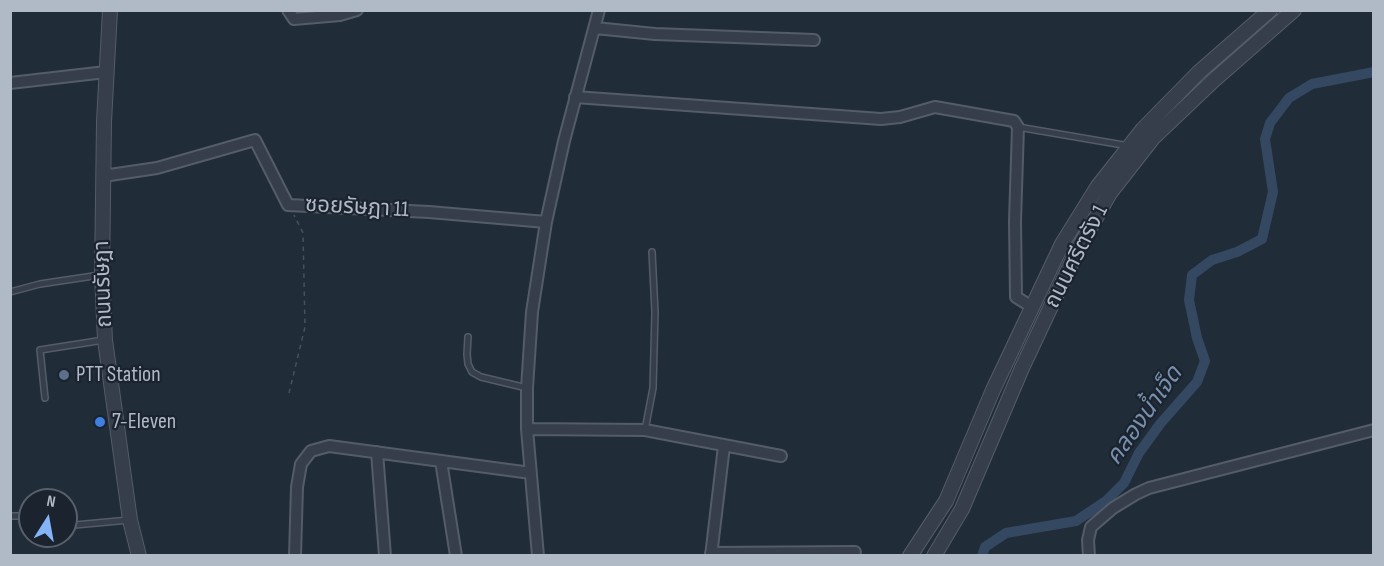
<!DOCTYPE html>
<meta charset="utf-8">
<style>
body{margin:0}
#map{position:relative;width:1384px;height:566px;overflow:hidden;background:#212c39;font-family:"Sofia Sans Condensed",sans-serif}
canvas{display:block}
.frame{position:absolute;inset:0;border:12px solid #b0b9c6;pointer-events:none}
.north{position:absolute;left:18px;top:488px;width:60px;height:60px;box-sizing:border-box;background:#1a232e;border:2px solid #565f6b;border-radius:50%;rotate:11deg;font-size:16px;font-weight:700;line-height:24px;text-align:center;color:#b0b9c6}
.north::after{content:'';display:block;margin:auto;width:21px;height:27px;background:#84b3f7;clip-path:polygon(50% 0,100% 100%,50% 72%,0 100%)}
</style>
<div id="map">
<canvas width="1384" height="566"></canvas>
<div class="frame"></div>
<div class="north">N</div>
</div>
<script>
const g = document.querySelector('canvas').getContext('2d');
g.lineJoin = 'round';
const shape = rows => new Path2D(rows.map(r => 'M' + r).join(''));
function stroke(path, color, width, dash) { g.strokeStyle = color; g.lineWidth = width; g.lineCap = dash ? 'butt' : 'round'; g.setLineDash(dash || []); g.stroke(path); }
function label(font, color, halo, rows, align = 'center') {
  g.font = font + ' "Sofia Sans Condensed","Noto Sans Thai",sans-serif'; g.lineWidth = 4.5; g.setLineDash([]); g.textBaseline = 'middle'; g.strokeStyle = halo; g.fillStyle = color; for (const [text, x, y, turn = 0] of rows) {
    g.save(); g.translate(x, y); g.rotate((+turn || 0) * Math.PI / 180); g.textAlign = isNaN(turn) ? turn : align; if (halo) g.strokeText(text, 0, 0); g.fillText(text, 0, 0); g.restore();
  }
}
stroke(shape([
 [982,556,985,547,1006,533,1076,521,1106,501,1124,483,1139,453,1160,424,1197,382,1205,361,1197,338,1189,300,1192,275,1212,260,1237,252,1262,239,1273,192,1265,139,1270,123,1289,98,1312,84,1374,72]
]), '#354861', 10);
const service = shape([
 [1018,127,1129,146],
 [10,292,40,284,100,275],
 [468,337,467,354,468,364,472,372,481,377,527,388],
 [45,398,40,350,104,340],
 [645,430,653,388,655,312,652,252],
 [13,516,30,516],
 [66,521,75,525,129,520]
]);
const minor = shape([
 [288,10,294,19,340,15,357,10],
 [595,28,655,34,814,40],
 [10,83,106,72],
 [575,97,881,119,900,117,935,107,1014,121,1018,127,1015,221,1016,297,1032,307],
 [103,176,157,168,255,140,288,205,429,212,546,222],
 [527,429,645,430,781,456],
 [377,452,385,556],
 [441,461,456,556],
 [711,553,855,552],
 [295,556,297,487,301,464,311,451,329,446,531,473],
 [538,556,527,429,527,388,532,312,546,222,564,141,599,10],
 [711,556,724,446],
 [1089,556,1088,540,1091,527,1113,508,1136,494,1149,488,1374,430]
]);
const tertiary = shape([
 [110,10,104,122,102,275,105,340,130,520,139,556],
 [910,556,946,501,993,390,1062,244,1098,186,1143,129,1199,72,1270,10],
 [934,556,962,509,1022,368,1077,251,1110,193,1153,138,1213,81,1294,10]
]);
stroke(service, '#535c67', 8);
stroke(minor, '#535c67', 14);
stroke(tertiary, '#535c67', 16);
stroke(shape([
 [289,393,305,327,303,233,294,215]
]), '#415558', 1.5, [4.5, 4.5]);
stroke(service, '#353e4a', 5);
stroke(minor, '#353e4a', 10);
stroke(tertiary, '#353e4a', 14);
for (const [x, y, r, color] of [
 [64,375,6,"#5c6f8a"],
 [100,422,6,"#3f7fe0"]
]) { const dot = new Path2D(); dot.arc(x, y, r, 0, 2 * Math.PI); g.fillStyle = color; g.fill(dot); stroke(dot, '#1a232e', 2); }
label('22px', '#b0b9c6', '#1a232e', [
 ["ซอยรัษฎา 11",357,208,3],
 ["ถนนศรีตรัง 1",1077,257,-63],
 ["ถนนรัษฎา",104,284,-92]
]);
label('22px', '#b0b9c6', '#1a232e', [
 ["PTT Station",76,375],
 ["7-Eleven",112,422]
], 'left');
label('italic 24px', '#7890ae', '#1a232e', [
 ["คลองน้ำเจ็ด",1145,416,-55]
]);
</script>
